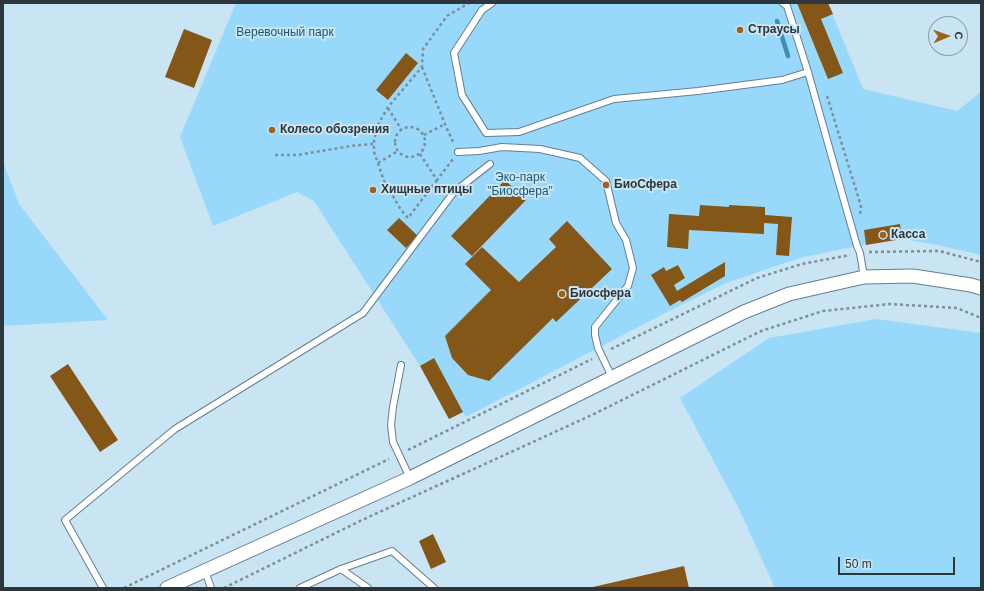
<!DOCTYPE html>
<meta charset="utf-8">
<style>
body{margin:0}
#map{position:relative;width:984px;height:591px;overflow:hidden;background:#c9e4f3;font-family:Helvetica,sans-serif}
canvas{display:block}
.frame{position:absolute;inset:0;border:4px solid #2c363c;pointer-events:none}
.north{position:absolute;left:928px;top:16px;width:40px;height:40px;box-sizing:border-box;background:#c9e4f3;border:1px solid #8a9eaa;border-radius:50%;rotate:88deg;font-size:11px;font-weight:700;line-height:16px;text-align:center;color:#2c363c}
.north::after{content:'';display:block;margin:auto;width:14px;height:18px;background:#9a641c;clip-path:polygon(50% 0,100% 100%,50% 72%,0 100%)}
.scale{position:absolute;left:838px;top:557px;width:117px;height:18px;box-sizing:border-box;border:2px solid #2c363c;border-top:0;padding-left:5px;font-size:12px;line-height:14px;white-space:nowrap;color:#2c363c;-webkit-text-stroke:3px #c9e4f3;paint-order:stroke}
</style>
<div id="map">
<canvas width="984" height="591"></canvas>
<div class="frame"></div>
<div class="north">С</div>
<div class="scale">50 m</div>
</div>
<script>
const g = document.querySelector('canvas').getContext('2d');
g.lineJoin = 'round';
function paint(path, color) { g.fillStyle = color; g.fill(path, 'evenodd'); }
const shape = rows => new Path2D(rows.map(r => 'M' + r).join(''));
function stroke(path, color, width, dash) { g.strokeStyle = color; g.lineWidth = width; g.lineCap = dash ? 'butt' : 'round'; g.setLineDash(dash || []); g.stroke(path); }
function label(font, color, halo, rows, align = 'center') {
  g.font = font + ' Helvetica,sans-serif'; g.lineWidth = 4; g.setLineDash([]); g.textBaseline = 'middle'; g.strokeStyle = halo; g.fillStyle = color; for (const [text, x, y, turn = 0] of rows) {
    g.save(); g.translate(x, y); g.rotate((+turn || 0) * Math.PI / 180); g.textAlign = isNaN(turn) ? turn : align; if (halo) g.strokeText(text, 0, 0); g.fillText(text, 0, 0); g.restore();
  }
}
paint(shape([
 [236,3,828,3,863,89,957,111,981,92,981,255,938,245,902,239,857,246,800,258,726,283,667,312,466,417,463,412,449,419,420,366,314,201,297,192,213,226,180,137],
 [3,162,19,204,108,320,3,326],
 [876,319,981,333,981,588,775,588,739,509,680,398,769,338]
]), '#98d9fb');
stroke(shape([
 [777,21,788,56]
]), '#3f8fb5', 4.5);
paint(shape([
 [797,3,828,3,833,14,821,19,843,73,828,79],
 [184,29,212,40,194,88,165,77],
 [406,53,418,63,388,100,376,90],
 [505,180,526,200,472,256,451,236],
 [700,205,729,207,729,205,765,207,765,215,792,217,789,256,776,255,778,224,764,223,764,234,689,230,688,249,667,247,669,214,699,216],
 [399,218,418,236,406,248,387,230],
 [567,221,612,269,556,322,553,318,489,381,468,375,452,358,445,336,491,290,465,264,482,247,519,282,556,247,549,239],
 [900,224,902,239,866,245,864,230],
 [725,262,725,276,682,302,680,300,670,306,651,275,664,267,666,271,678,265,685,278,674,285,677,291],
 [434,358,463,412,449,419,420,366],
 [68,364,118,440,100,452,50,376],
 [433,534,446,562,431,569,419,541],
 [684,566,689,588,593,588,593,587]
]), '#845618');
const lane = shape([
 [492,3,482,10,454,53,462,95,486,133,519,132,614,99,698,91,782,80,808,72],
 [783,3,787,6,808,72,843,197,857,246,860,253,864,277],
 [458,152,479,151,502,147,540,149,580,158,606,181,616,223,626,240,633,268,628,286,595,327,595,335,598,348,612,377],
 [401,365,393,407,391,425,393,442,410,478],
 [341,569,368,588],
 [205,571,211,588],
 [103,588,65,520,175,429,363,313,454,192,490,164],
 [300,588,341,569,392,551,434,588]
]);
const street = shape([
 [167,588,410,478,744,312,789,294,864,277,913,276,971,285,981,288]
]);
stroke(lane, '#667f8c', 8);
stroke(street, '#667f8c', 15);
stroke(shape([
 [422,67,445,124,453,142],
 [827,96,861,206,860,214],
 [388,108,401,129],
 '395 142a15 15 0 1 1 30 0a15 15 0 1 1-30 0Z',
 [424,135,445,124],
 [420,154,437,180,453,159],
 [275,155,298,155,350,146,374,144],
 [378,163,398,151],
 [437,180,408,218,401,210,384,181,374,152,374,140,379,123,388,107,422,67,423,49,447,16,469,3],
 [869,252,939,251,981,262],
 [611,349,757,278,802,264,850,255],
 [408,450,592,359],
 [124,588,389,459],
 [224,588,360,521,594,414,761,331,823,311,890,304,957,308,981,318]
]), '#7c8f9a', 2.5, [3, 3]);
stroke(lane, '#fff', 6);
stroke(street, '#fff', 13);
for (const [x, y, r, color] of [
 [740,30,4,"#9a641c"],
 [272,130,4,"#9a641c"],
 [606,185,4,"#9a641c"],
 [373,190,4,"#9a641c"],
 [883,235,4,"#9a641c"],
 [562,294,4,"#9a641c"]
]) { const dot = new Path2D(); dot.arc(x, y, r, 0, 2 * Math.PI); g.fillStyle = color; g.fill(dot); stroke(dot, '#c9e4f3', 1.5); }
label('bold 12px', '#2c363c', '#c9e4f3', [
 ["Страусы",748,30],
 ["Колесо обозрения",280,130],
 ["БиоСфера",614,185],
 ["Хищные птицы",381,190],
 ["Касса",891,235],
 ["Биосфера",570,294]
], 'left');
label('12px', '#1b5873', '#c9e4f3', [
 ["Веревочный парк",285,33],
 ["Эко-парк",520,178],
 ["\"Биосфера\"",520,192]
]);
</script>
